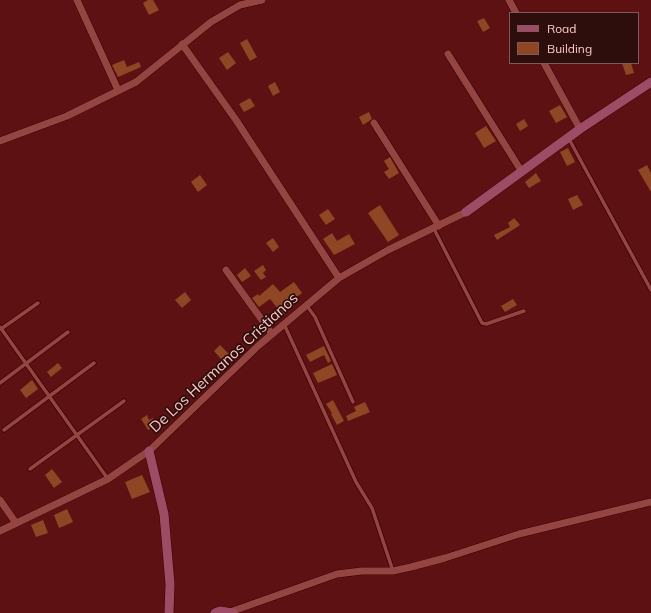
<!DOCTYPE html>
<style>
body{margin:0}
#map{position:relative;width:651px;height:613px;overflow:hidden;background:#5d1113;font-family:Mulish,sans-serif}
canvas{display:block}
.legend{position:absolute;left:509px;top:12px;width:130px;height:52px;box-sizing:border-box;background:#2e0e0d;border:1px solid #7f5957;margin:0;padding:5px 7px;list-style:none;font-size:12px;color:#f9cac5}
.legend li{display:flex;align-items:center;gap:8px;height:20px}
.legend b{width:20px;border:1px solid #7f5957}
</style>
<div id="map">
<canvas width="651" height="613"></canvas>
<ul class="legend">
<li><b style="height:5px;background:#9e4c66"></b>Road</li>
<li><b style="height:11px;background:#8e4624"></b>Building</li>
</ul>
</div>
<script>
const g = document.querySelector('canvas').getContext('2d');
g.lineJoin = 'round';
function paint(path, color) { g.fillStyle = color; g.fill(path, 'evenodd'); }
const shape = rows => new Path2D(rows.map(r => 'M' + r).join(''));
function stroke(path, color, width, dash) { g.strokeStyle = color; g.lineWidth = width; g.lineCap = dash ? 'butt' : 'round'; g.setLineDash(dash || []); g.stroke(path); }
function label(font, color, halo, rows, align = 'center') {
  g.font = font + ' Mulish,sans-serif'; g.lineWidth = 3.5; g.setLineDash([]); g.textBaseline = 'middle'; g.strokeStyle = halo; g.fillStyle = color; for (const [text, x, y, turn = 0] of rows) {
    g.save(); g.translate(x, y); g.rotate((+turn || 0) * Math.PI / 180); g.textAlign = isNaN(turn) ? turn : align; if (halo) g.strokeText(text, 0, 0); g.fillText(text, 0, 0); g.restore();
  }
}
paint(shape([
 [148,0,153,0,159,10,149,15,143,3],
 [484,18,490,28,483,32,477,21],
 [247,39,257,57,250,61,240,43],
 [228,52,236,63,227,70,219,58],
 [124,60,127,67,139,62,141,67,118,77,112,65],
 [622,63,631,63,634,73,626,75],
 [275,82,280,92,273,96,268,86],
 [250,98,255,106,244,112,239,104],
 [560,105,567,117,556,123,549,111],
 [369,112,372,119,363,125,359,117],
 [524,119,528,126,520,131,516,124],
 [486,126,496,141,484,148,475,133],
 [568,148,575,162,567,166,560,152],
 [390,157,399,173,389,179,384,172,389,169,384,161],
 [647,165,651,173,651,192,638,170],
 [536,173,541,181,529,188,525,182],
 [200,175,207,185,198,192,191,182],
 [577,195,583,205,573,210,568,199],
 [380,205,399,235,388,242,368,213],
 [328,209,335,219,326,225,319,215],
 [514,218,520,225,497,240,494,235,510,227,508,223],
 [332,233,337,241,349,234,355,244,334,255,323,239],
 [273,238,279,247,273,252,266,243],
 [263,265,266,270,263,273,266,277,261,280,254,271],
 [245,268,251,276,242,282,237,275],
 [294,282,302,293,289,303,292,307,283,315,270,299,259,307,252,298,258,294,259,296,273,284,280,292],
 [185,292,191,300,182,308,175,300],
 [513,299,517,305,505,312,501,306],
 [220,345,229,354,222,360,214,351],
 [324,346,331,361,328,363,324,355,310,362,306,355],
 [58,363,62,368,51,377,47,372],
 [332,364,337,375,318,383,313,373],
 [32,380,38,389,26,398,20,390],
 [333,400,344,421,337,425,331,414,332,413,326,404],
 [365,402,370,412,348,421,346,416,356,411,354,407],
 [147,415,149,420,153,418,156,422,152,425,153,427,148,430,141,419],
 [52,469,62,482,54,488,45,475],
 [142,475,150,492,132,499,125,482],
 [67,509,73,522,59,528,54,515],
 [43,520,48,533,36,537,31,525]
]), '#8e4624');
const lane = shape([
 [569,139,651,290],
 [434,229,482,323,486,324,524,311],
 [307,306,315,317,353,402],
 [284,324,356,482,372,508,393,571],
 [0,327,108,479],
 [1,329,38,303],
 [0,383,68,332],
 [4,430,94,363],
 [30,469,124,401]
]);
const street = shape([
 [77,0,118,90],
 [509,0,516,13],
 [182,44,236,120,339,278],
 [448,54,522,172],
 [544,63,580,129],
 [374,123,439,226],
 [0,141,67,116,136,82,211,22,240,5,262,0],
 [226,270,272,334],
 [0,500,16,523],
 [0,531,108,479,137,459,149,451,258,346,339,278,388,250,466,212],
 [230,612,337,574,362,571,393,571,411,567,445,558,519,534,651,502]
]);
const secondary = shape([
 [466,212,580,129,651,82],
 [149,451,164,514,170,584,169,613],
 [215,613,220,611,233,613]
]);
stroke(lane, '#380004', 5);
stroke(street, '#380004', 8);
stroke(secondary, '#380004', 10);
stroke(lane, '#954541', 3.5);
stroke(street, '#954541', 7);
stroke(secondary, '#9e4c66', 9);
label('15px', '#f9cac5', '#2e0e0d', [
 ["De Los Hermanos Cristianos",224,363,-43]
]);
</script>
